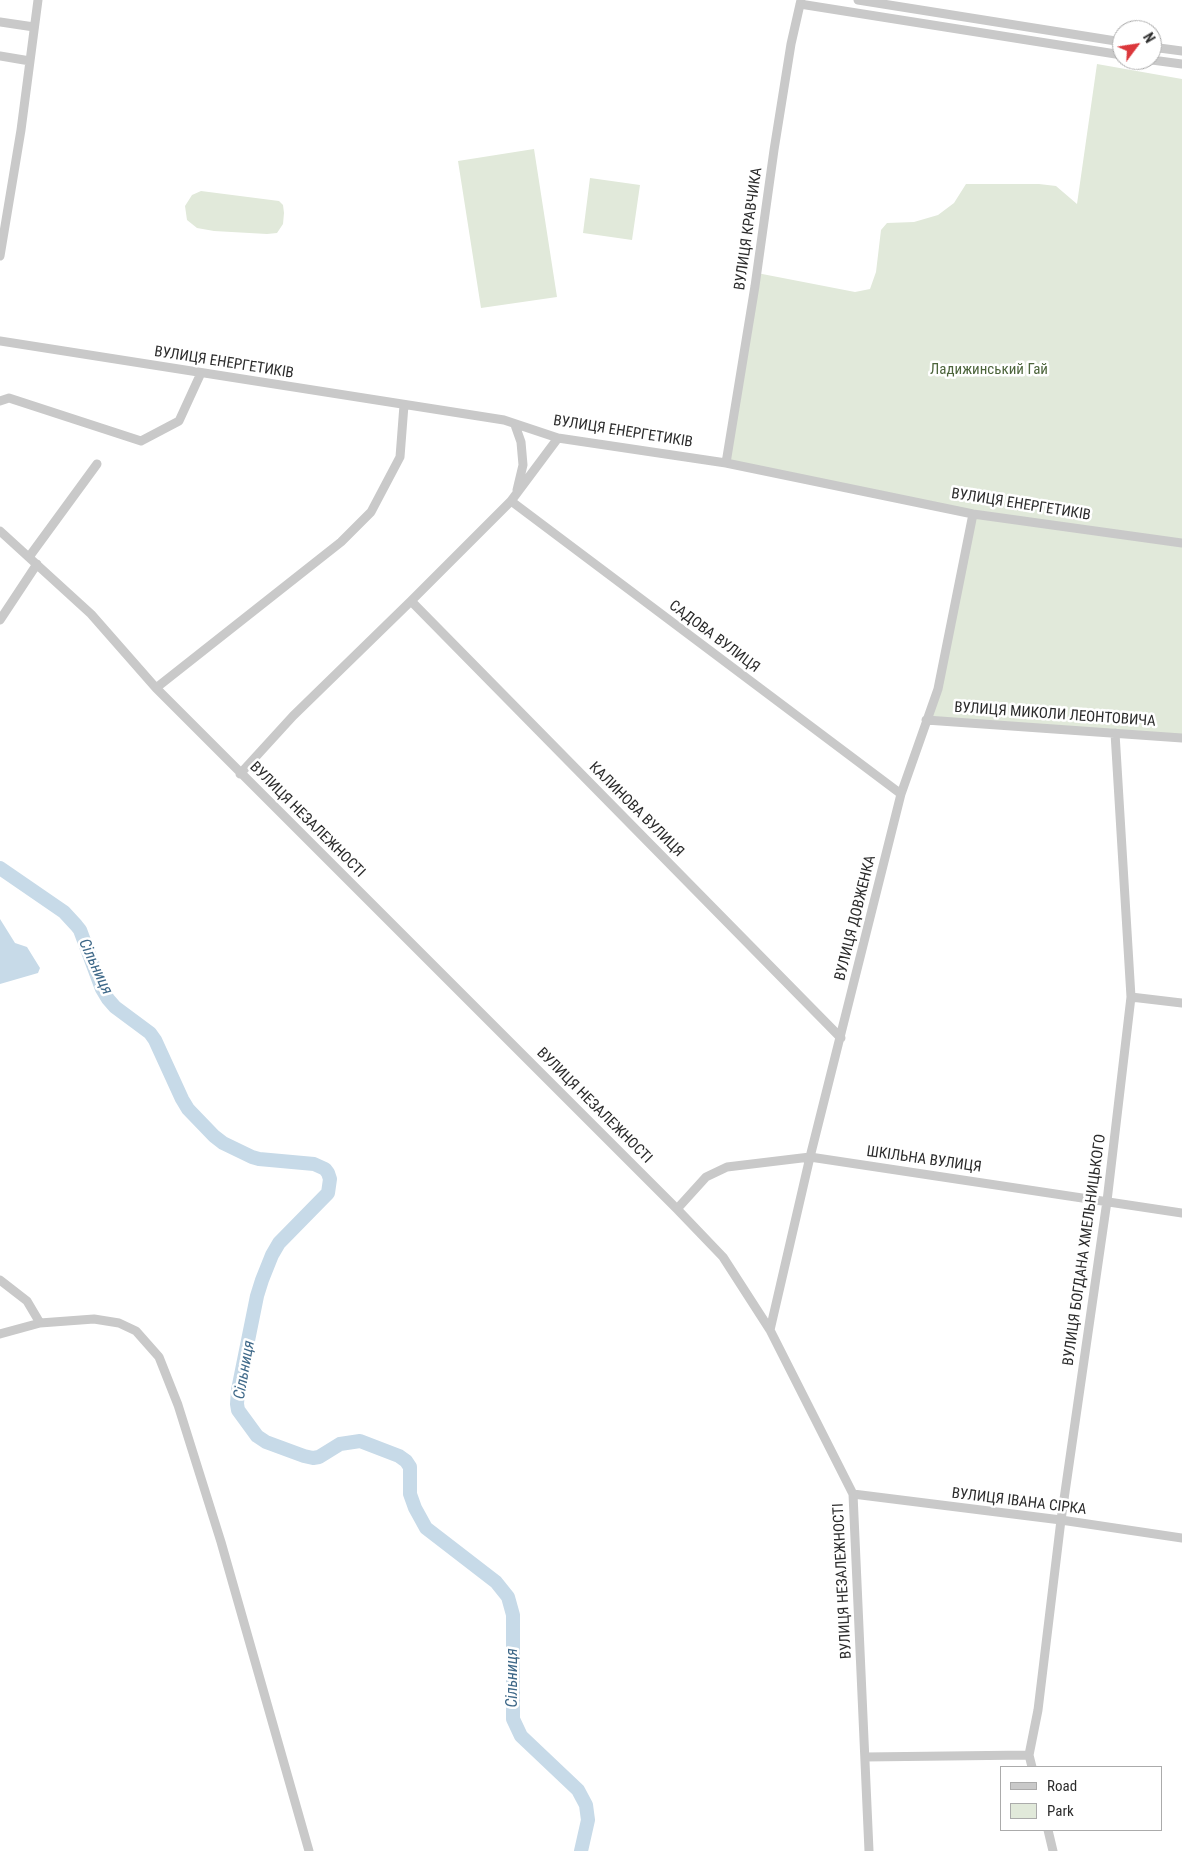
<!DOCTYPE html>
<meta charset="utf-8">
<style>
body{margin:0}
#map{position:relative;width:1182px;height:1851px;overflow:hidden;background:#fff;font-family:"Roboto Condensed",sans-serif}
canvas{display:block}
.legend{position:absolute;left:1000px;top:1766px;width:162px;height:65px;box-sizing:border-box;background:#fff;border:1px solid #ababab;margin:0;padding:6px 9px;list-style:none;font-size:15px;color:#2c2c2c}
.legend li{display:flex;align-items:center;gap:10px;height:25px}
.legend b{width:25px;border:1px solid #ababab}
.north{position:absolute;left:1112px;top:20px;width:50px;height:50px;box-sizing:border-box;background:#fff;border:1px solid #ababab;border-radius:50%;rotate:59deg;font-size:14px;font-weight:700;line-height:20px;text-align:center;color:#2c2c2c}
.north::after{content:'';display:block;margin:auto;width:18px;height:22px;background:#db373b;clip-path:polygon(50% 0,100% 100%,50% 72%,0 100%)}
</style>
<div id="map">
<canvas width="1182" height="1851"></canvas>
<ul class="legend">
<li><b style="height:6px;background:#c9c9c9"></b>Road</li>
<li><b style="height:14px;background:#e1e9da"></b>Park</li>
</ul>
<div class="north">N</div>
</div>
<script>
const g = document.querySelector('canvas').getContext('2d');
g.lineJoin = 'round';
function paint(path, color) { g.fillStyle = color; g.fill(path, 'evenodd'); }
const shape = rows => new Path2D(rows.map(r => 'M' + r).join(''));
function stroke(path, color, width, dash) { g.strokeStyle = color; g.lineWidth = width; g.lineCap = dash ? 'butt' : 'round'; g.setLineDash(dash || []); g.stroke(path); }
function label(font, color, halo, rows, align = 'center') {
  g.font = font + ' "Roboto Condensed",sans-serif'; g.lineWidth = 5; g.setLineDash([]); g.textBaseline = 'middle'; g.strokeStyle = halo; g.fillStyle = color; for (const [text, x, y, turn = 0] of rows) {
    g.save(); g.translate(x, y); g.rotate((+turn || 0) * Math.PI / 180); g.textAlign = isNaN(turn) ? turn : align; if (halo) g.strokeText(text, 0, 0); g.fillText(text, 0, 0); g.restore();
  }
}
paint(shape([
 [1097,64,1182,79,1182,738,926,720,937,690,973,514,726,463,757,273,855,292,870,289,876,272,881,230,887,223,914,222,938,215,954,203,966,184,1039,184,1056,186,1077,204],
 [534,149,557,297,481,308,458,161],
 [590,178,640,185,632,240,583,233],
 [201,191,279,201,283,205,284,213,283,224,277,233,267,234,214,231,197,228,187,220,185,206,192,195]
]), '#e1e9da');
paint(shape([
 [0,919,15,943,27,947,40,968,38,973,0,984]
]), '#c7dae8');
stroke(shape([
 [0,868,64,912,76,925,80,930,102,989,108,999,115,1007,150,1033,155,1040,182,1099,188,1109,214,1136,223,1143,252,1157,259,1159,314,1164,325,1169,328,1173,330,1179,328,1193,279,1243,272,1255,262,1280,257,1296,238,1390,237,1404,238,1410,257,1436,266,1442,304,1456,313,1458,319,1457,340,1444,360,1441,399,1456,406,1461,410,1467,410,1494,415,1508,426,1528,496,1582,508,1597,513,1615,513,1719,521,1736,578,1790,586,1805,588,1820,581,1851]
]), '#c7dae8', 14);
stroke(shape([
 [858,0,1122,42],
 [800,4,1122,55],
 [0,22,34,27],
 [1152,47,1182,51],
 [0,56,30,61],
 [1152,60,1182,64],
 [0,256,21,130,38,0],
 [0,341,504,420,558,438,726,463,973,514,1182,543],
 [0,401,9,398,141,441,179,421,201,373],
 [515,425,521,442,523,465,517,490],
 [726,463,755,286,774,150,791,44,801,0],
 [511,501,901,794],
 [0,531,91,614,156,688,677,1209,723,1257,770,1330,853,1494,869,1851],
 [29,557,97,464],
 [411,601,841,1038],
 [0,620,37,564],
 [156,688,341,542,371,512,400,457,404,405],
 [926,720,1182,738],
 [240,774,293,716,411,601,511,501,558,438],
 [1131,997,1182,1003],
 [677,1209,706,1177,727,1167,810,1157,1182,1213],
 [0,1280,27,1301,40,1323],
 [770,1330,810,1157,901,794,938,689,973,514],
 [0,1334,40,1323,94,1319,119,1323,136,1331,159,1357,178,1405,221,1542,309,1851],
 [853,1494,1061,1520,1182,1538],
 [865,1757,1029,1755],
 [1032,1767,1029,1755,1038,1710,1061,1520,1107,1201,1131,997,1115,733],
 [1048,1830,1053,1851]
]), '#c9c9c9', 9);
label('15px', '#2c2c2c', '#fff', [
 ["ВУЛИЦЯ КРАВЧИКА",749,229,-82],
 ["ВУЛИЦЯ ЕНЕРГЕТИКІВ",224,363,9],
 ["ВУЛИЦЯ ЕНЕРГЕТИКІВ",623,432,9],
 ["ВУЛИЦЯ ЕНЕРГЕТИКІВ",1021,505,9],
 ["САДОВА ВУЛИЦЯ",714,637,37],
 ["ВУЛИЦЯ МИКОЛИ ЛЕОНТОВИЧА",1055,715,4],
 ["КАЛИНОВА ВУЛИЦЯ",636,810,45],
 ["ВУЛИЦЯ НЕЗАЛЕЖНОСТІ",307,820,45],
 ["ВУЛИЦЯ ДОВЖЕНКА",856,918,-76],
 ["ВУЛИЦЯ НЕЗАЛЕЖНОСТІ",594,1106,45],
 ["ШКІЛЬНА ВУЛИЦЯ",924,1160,8],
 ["ВУЛИЦЯ БОГДАНА ХМЕЛЬНИЦЬКОГО",1085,1250,-82],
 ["ВУЛИЦЯ ІВАНА СІРКА",1019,1502,7],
 ["ВУЛИЦЯ НЕЗАЛЕЖНОСТІ",843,1581,-93]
]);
label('15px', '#4d653c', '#fff', [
 ["Ладижинський Гай",989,370]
]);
label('italic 16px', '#3f6989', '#fff', [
 ["Сільниця",95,967,65],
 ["Сільниця",245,1370,-80],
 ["Сільниця",513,1678,-90]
]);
</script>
